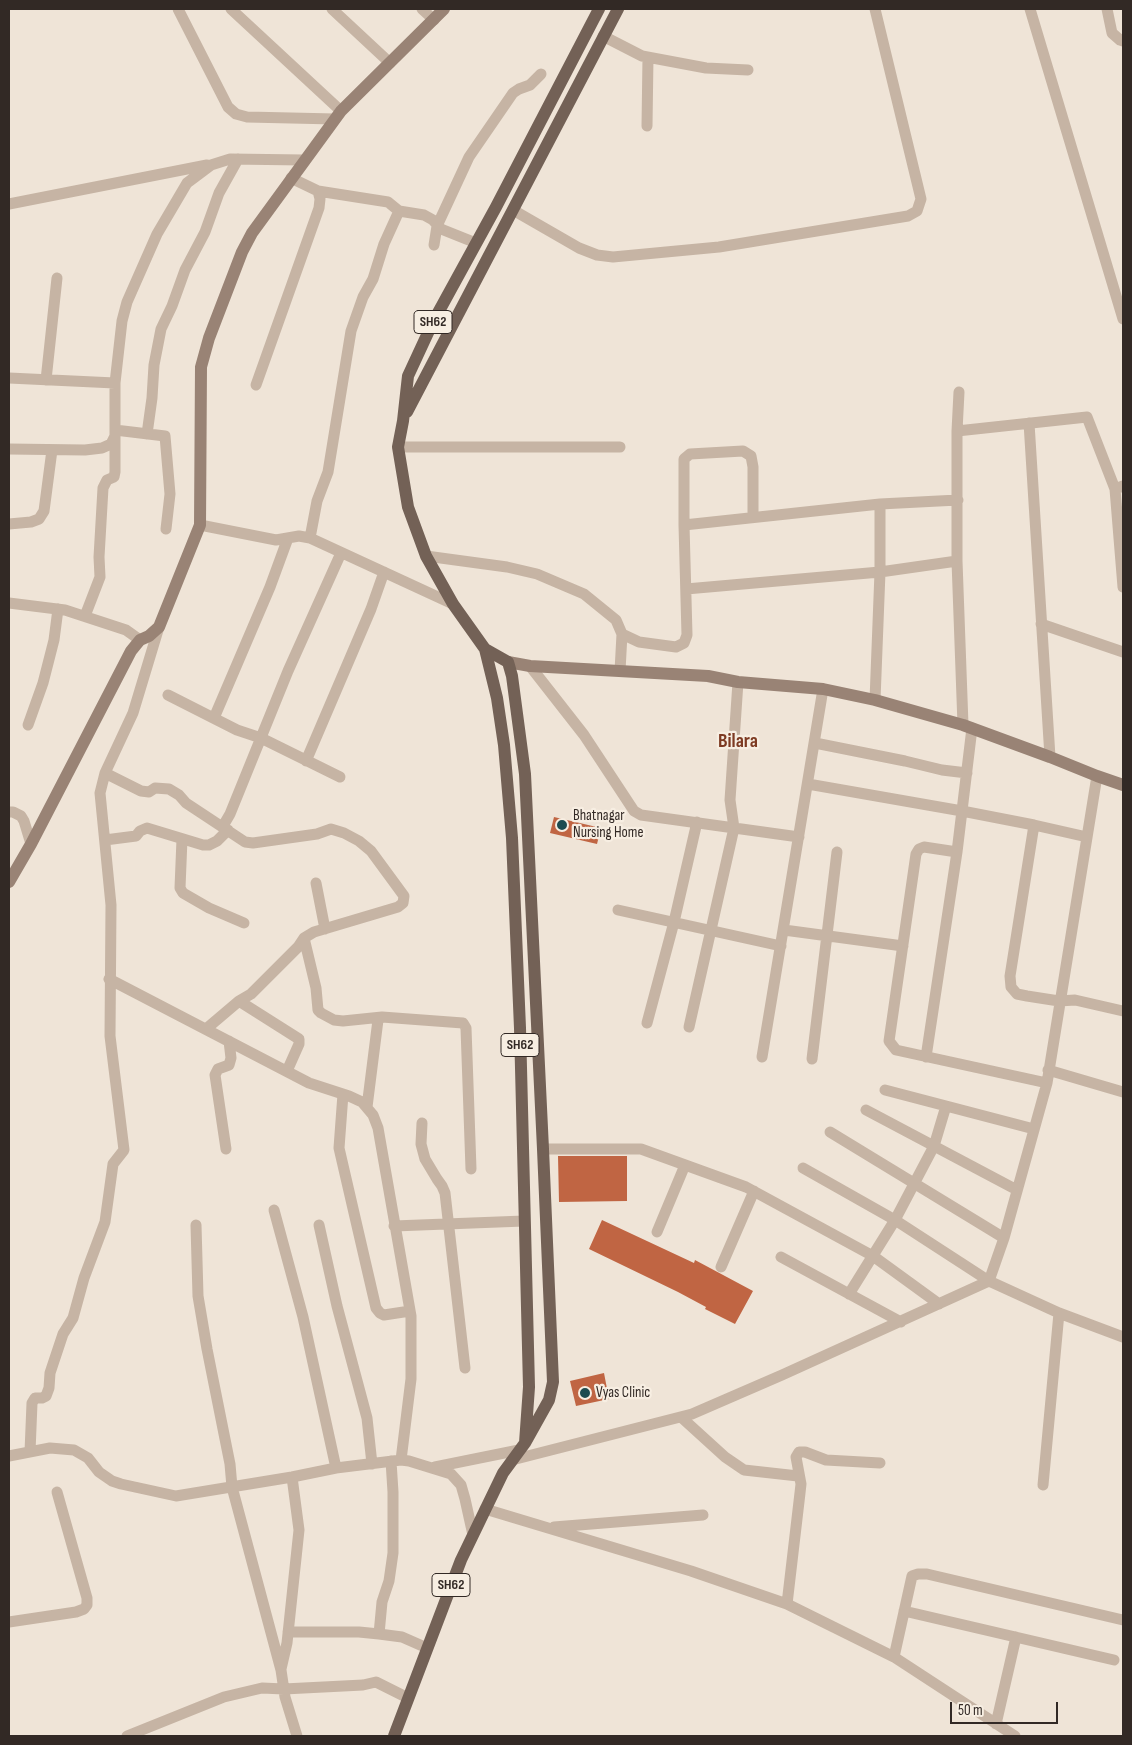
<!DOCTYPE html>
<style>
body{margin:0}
#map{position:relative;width:1132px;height:1745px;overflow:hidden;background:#efe4d7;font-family:"Sofia Sans Condensed",sans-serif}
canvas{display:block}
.frame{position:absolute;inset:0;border:10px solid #322925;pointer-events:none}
.scale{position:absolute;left:950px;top:1702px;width:108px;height:22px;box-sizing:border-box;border:2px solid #322925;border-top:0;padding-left:6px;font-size:15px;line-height:18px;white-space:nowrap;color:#322925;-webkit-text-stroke:4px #f7eee2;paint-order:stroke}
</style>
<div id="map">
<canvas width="1132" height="1745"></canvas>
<div class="frame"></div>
<div class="scale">50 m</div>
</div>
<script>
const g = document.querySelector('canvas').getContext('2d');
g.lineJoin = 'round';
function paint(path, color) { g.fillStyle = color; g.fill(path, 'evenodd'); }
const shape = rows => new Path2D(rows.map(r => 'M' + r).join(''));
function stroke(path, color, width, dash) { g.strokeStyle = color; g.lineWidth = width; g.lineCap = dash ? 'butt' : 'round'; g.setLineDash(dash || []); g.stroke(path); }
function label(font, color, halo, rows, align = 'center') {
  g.font = font + ' "Sofia Sans Condensed",sans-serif'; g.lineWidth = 4.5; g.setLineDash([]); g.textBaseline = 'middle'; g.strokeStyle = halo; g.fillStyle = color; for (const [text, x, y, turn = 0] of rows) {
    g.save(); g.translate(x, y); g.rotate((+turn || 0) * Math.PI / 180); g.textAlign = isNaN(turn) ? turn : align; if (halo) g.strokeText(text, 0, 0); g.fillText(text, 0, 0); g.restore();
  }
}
paint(shape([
 [554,817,601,828,597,844,550,833],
 [558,1156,627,1156,627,1201,559,1202],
 [602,1220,694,1263,695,1260,753,1291,735,1324,705,1309,706,1307,678,1292,589,1249],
 [604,1373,609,1399,576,1406,570,1381]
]), '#c06543');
stroke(shape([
 [178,9,228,107,236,114,247,117,335,119],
 [231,9,341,111],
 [332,9,390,63],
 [422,9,434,20],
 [1030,9,1123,319],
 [1107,9,1112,33,1120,40,1123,41],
 [603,36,642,56,706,68,748,70],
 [647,126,648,57],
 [318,191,388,202,399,211,424,215,433,220,441,229,476,243],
 [9,204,207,165],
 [513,210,579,248,597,255,613,257,719,247,908,216,917,211,921,199,875,9],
 [434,245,437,226,469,157,513,93,519,89,530,85,541,74],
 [9,378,115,383],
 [46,380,57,278],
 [256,385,319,208,320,199,318,191,291,178],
 [959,392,957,431,957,561,963,725],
 [1029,423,1050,757],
 [115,430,165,436,170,494,166,529],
 [957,431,1087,417,1115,489,1123,486],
 [147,434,152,398,154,365,161,329,172,306,185,270,205,232,219,193,238,159],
 [398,447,620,447],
 [9,449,85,450,102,448,111,444,115,436,115,383,122,321,127,302,157,234,187,183,211,165,230,159,304,160],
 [1115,489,1123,587],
 [9,524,31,522,39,519,44,511,52,450],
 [200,525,276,540,299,536,310,538,453,604],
 [684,525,880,504,958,500],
 [310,538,317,501,328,472,351,331,363,297,373,279,384,244,399,211],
 [426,556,507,567,537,574,584,594,616,620,622,634,620,671],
 [686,589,880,572,957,561],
 [9,603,65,610,126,630,140,640],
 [85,616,100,577,99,557,103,488,107,480,114,477,115,472,115,436],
 [1041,624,1123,652],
 [622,634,639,642,676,647,684,643,687,635,684,525,684,459,690,454,743,451,751,456,753,467,753,517],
 [530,666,584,735,634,811,641,815,799,837],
 [168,695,237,730,261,738,340,777],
 [875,700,880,572,880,504],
 [214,718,270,587,288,538],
 [28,725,43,683,54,640,58,609],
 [815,743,905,761,942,770,967,773],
 [306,761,371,609,384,572],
 [105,773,141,791,149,792,155,788,169,789,179,795,186,803,245,842,253,843,317,834,331,829,344,833,359,841,371,851,404,896,403,903,398,907,314,932,304,938,298,947,251,994,239,1001,206,1029],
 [808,784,962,811,1034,825,1087,837],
 [9,812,13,812,21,816,24,821,31,844],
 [1034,825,1010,976,1011,987,1017,994,1027,996,1059,1001,1075,1000,1123,1011],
 [223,826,230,814,288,671,341,553],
 [182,839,180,888,183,893,209,908,244,923],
 [105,840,136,836,140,831,147,828,203,845,209,845,217,841,228,830],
 [957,852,924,847,919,849,916,854,889,1041,896,1050,1047,1083],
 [316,883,325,929],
 [618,910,781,946],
 [784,930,903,946],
 [304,938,316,988,318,1010,321,1013,334,1020,343,1021,382,1017],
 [109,979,309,1083,349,1096,362,1102,373,1115,378,1128,411,1316,411,1379,401,1460],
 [239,1001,299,1039,299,1044,287,1071],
 [647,1023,674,922,697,822],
 [689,1027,734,828,730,800,738,682],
 [762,1057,823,689],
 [926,1057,957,852,972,728],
 [812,1059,837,852],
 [1048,1070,1123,1092],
 [885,1090,1034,1129],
 [343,1094,339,1148,376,1308,380,1313,384,1315,410,1311],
 [367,1107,378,1020,382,1017,463,1023,466,1028,471,1169],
 [866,1110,1017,1190],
 [422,1123,421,1144,425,1159,437,1179,442,1186,445,1193,465,1368],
 [830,1132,1004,1238],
 [226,1149,215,1075,218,1069,229,1065,231,1058,229,1041],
 [543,1149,641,1149,746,1187,873,1256,939,1304],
 [803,1168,895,1220,989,1281,1059,1313,1123,1337],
 [274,1210,303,1317,336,1468],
 [196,1225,198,1296,207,1349,230,1464,232,1487,281,1670,285,1697,297,1736],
 [319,1225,337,1306,367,1418,372,1464],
 [394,1226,524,1221],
 [657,1232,685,1165],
 [781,1257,901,1322],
 [721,1267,754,1191],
 [849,1294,895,1220,934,1146,946,1106],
 [681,1417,725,1457,744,1470,798,1476],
 [30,1452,32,1403,35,1398,42,1398,46,1396,49,1388,50,1373,63,1334,73,1318,84,1278,105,1222,113,1164,124,1150,110,1036,111,905,100,793,105,773,133,713,159,627],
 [9,1456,50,1448,74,1450,88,1458,99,1472,112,1481,121,1484,176,1496,292,1477,336,1468,401,1460,409,1461,451,1474,461,1485,465,1499,473,1535],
 [512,1460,692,1414,782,1375,989,1281,1004,1238,1047,1083,1097,776],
 [435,1467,519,1450],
 [1043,1485,1059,1313],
 [485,1509,691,1571,787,1604,894,1657,1015,1736],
 [554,1527,703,1515],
 [787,1604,800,1493,801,1484,796,1457,799,1452,805,1452,826,1460,880,1463],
 [904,1611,1114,1660],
 [9,1622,76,1612,84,1609,87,1605,87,1598,57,1492],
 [288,1632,359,1632,379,1634,402,1637,427,1648],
 [379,1634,382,1602,389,1581,393,1553,393,1492,391,1461],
 [894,1657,912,1576,918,1574,927,1574,1123,1620],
 [281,1669,287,1643,299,1530,292,1477],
 [996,1724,1016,1637],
 [127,1736,224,1697,262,1688,284,1689,363,1685,376,1682,408,1698]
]), '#c6b4a4', 11);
stroke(shape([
 [508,662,530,666,708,676,738,682,823,689,875,700,963,725,1050,757,1097,776,1123,785],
 [9,882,31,844,131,651,140,640,149,636,159,627,200,525,201,367,209,338,242,252,252,233,341,111,444,9]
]), '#998375', 12);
stroke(shape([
 [407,412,618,9],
 [525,1443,529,1387,520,1028,512,838,504,745,497,698,485,649,453,604,426,556,408,507,398,447,403,421,408,376,433,322,496,207,599,9],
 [394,1736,461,1560,503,1473,525,1443,549,1400,553,1382,543,1149,525,774,512,676,508,662,485,649]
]), '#736156', 12);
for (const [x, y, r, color] of [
 [562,825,6,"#1d4c51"],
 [585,1393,6,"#1d4c51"]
]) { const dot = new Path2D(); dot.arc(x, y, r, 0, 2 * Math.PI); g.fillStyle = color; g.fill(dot); stroke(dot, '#f7eee2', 2); }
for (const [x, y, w] of [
 [433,322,38],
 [520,1045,38],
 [451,1585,38]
]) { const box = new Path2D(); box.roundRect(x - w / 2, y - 11.5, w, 23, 4); g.fillStyle = '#f7eee2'; g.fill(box); stroke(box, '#322925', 1); }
label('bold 14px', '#322925', null, [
 ["SH62",433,322],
 ["SH62",520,1045],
 ["SH62",451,1585]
]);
label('15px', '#322925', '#f7eee2', [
 ["Bhatnagar",573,816],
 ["Nursing Home",573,833],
 ["Vyas Clinic",596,1393]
], 'left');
label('bold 20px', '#7d3a22', '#f7eee2', [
 ["Bilara",738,742]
]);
</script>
